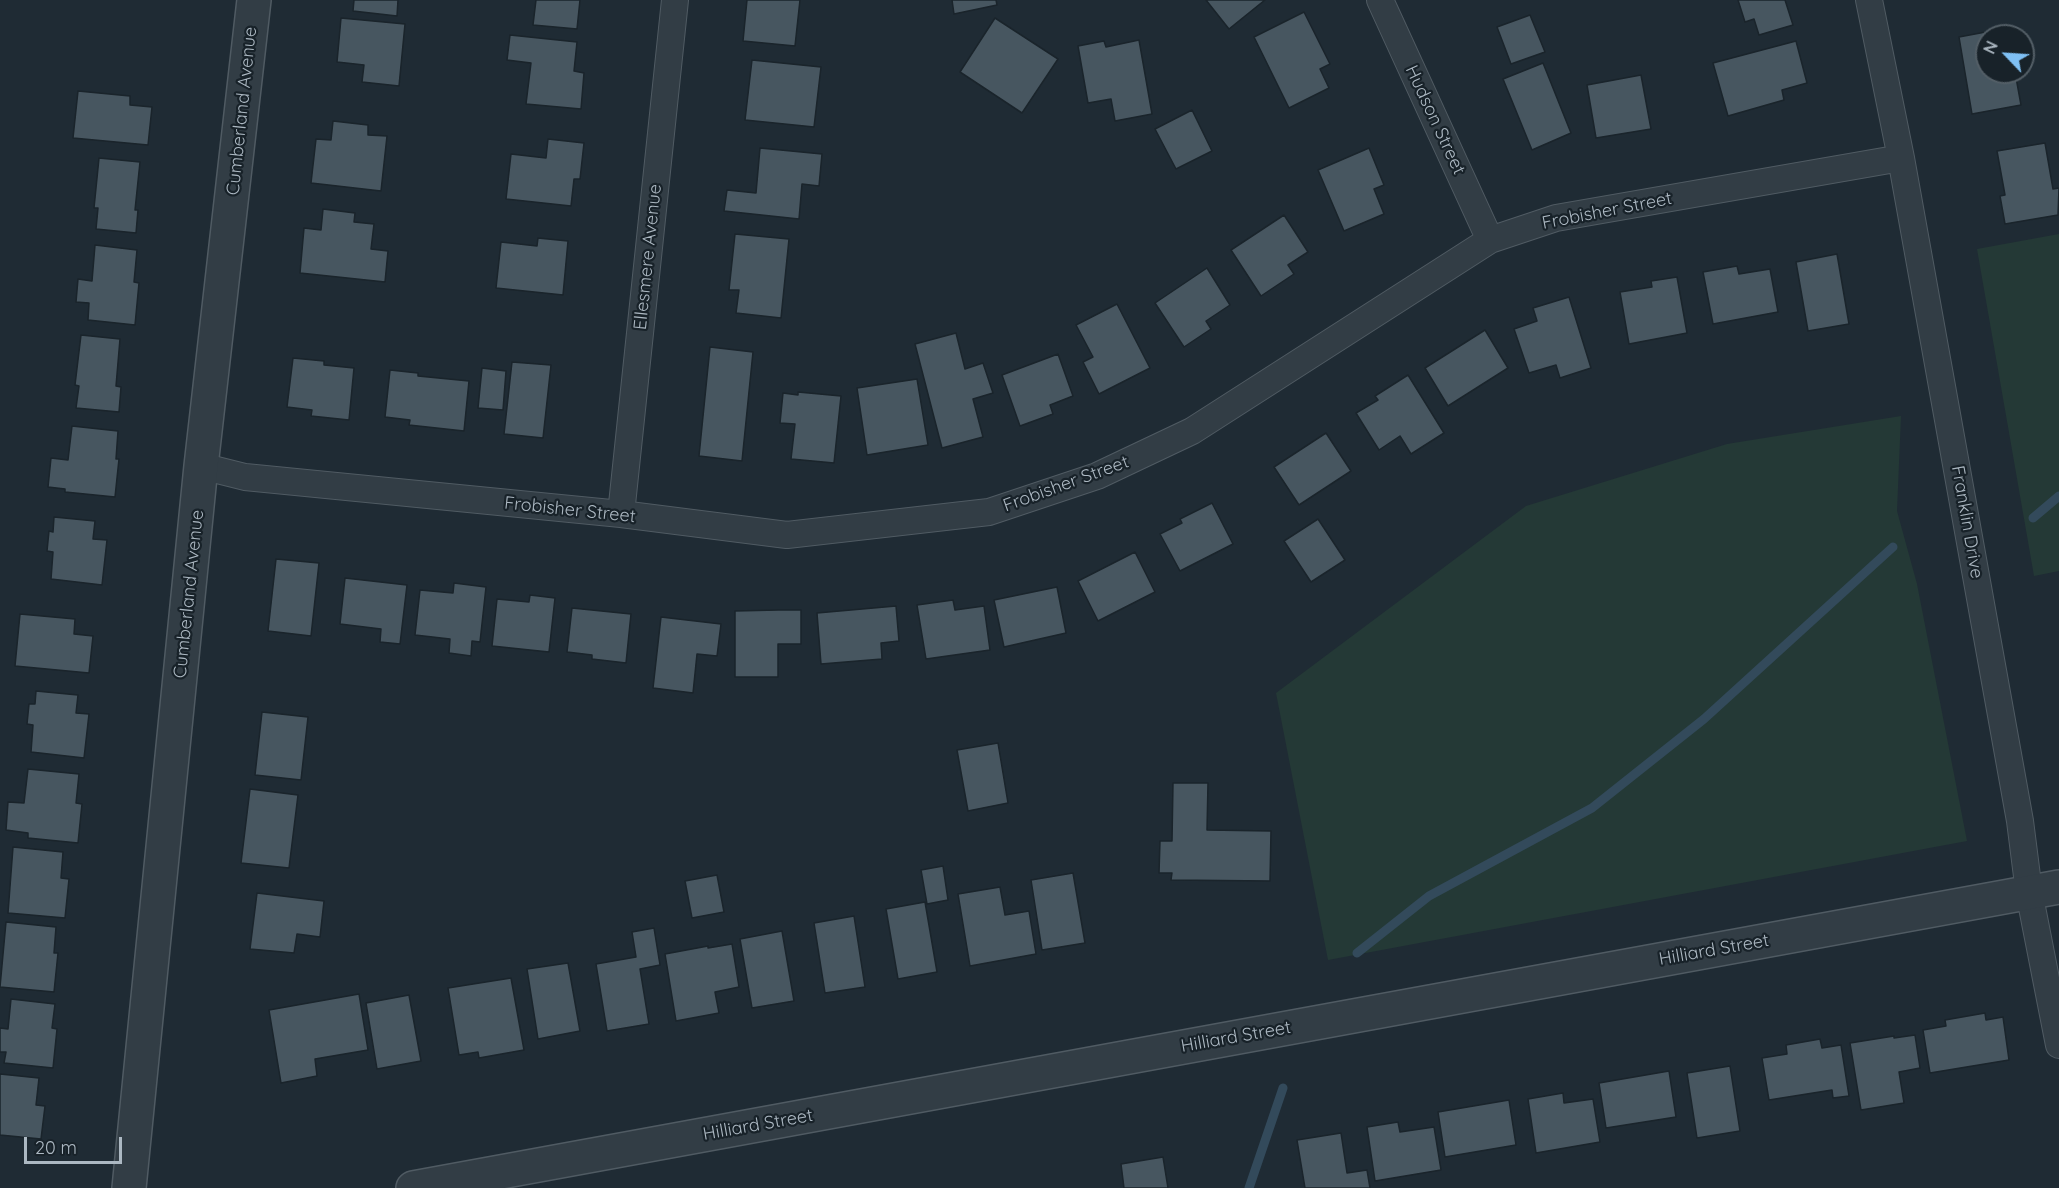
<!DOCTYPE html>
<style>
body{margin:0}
#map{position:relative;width:2059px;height:1188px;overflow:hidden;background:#1f2b34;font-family:Quicksand,sans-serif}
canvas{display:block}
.north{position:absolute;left:1975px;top:24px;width:60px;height:60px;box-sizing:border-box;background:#182229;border:2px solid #535e66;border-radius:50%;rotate:295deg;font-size:16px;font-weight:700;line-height:24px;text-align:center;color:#acb8c2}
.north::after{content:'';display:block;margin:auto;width:21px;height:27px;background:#7fc0f4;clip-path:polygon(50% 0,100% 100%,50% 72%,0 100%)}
.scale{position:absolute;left:24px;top:1137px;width:98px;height:27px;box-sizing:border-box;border:3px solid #acb8c2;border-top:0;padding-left:8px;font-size:18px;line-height:21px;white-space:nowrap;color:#acb8c2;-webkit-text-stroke:4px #182229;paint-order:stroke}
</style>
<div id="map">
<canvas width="2059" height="1188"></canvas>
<div class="north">N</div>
<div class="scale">20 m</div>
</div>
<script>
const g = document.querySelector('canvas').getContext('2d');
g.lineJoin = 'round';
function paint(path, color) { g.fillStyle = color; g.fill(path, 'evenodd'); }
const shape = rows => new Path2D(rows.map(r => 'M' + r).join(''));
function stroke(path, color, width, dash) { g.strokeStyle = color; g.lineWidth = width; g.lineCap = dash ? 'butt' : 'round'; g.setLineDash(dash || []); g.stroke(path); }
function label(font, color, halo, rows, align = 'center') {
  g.font = font + ' Quicksand,sans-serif'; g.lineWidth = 4.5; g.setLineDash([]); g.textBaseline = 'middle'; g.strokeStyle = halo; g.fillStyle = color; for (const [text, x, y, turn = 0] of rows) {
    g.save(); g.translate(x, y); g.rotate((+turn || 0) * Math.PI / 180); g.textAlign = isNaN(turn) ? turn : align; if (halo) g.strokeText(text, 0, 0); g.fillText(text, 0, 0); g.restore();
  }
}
paint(shape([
 [2059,234,2059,571,2034,576,1977,249],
 [1901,416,1897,511,1917,584,1967,841,1328,960,1276,693,1526,506,1727,444]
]), '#243936');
stroke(shape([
 [2033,518,2059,496],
 [1357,953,1429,896,1592,808,1704,719,1893,547],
 [1249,1188,1283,1088]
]), '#334a5b', 9);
const building = shape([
 [354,0,398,0,397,16,353,11,354,0],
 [536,0,580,0,577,29,533,25,536,0],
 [747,0,800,0,795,46,743,41,747,0],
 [952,0,996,0,997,5,954,14,952,0],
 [1206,0,1265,0,1229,29,1206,0],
 [1738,0,1785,0,1793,25,1759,35,1754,19,1745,22,1738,0],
 [1304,12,1330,64,1320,69,1329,88,1289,108,1254,37,1304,12],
 [1530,15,1545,52,1511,64,1497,27,1530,15],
 [341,18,405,24,399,86,362,82,364,65,337,62,341,18],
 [995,18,1058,59,1022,113,960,72,995,18],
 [2007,28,2008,36,1987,36,1987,72,2015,72,2021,105,1972,114,1959,37,2007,28],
 [510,35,577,42,574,71,584,73,581,109,526,104,531,63,507,60,510,35],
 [1139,40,1152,114,1115,121,1111,99,1088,103,1078,46,1104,41,1106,47,1139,40],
 [1796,41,1807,83,1782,90,1784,100,1728,116,1713,63,1796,41],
 [752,60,821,67,814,127,745,120,752,60],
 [1543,63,1571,133,1532,150,1503,79,1543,63],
 [1641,75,1651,129,1596,138,1587,85,1641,75],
 [78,91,130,96,130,105,152,107,148,145,73,138,78,91],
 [1192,110,1212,151,1176,169,1155,129,1192,110],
 [333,121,368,125,368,135,387,136,381,191,311,183,316,139,331,140,333,121],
 [548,139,584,143,580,179,574,179,571,206,506,199,511,154,546,158,548,139],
 [2045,143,2053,189,2059,188,2058,215,2005,224,2000,196,2005,195,1997,151,2045,143],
 [760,148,822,154,819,186,802,184,799,219,724,211,727,190,756,193,760,148],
 [1369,148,1384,185,1374,189,1384,214,1344,231,1318,170,1369,148],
 [99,158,140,162,135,210,138,210,136,233,96,229,98,208,94,208,99,158],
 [323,209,355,213,354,222,374,224,371,249,388,251,385,282,300,273,304,228,321,230,323,209],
 [1284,215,1308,252,1288,265,1294,274,1261,296,1231,250,1284,215],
 [735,234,789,239,781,318,736,313,739,290,729,290,735,234],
 [538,238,568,241,563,295,496,288,501,242,537,246,538,238],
 [95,245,137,250,134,282,139,283,135,325,88,320,89,303,76,302,78,279,92,281,95,245],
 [1837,254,1849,324,1808,331,1796,262,1837,254],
 [1737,266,1739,274,1770,269,1778,312,1713,324,1703,272,1737,266],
 [1207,268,1230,305,1206,321,1211,329,1184,347,1155,303,1207,268],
 [1677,277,1687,333,1629,344,1620,292,1652,287,1651,281,1677,277],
 [1569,297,1591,368,1560,378,1556,365,1529,373,1514,329,1537,321,1533,308,1569,297],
 [1117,304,1150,368,1099,394,1083,362,1093,357,1076,325,1117,304],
 [1485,330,1508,368,1448,406,1425,368,1485,330],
 [956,333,965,369,983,363,993,393,973,399,983,437,942,448,915,344,956,333],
 [81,335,120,339,116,386,121,387,119,412,76,408,79,386,75,385,81,335],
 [710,347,753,352,742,461,699,456,710,347],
 [1058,354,1073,396,1050,405,1053,414,1020,426,1002,375,1058,354],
 [293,358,324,361,324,365,354,368,349,420,311,416,312,410,287,407,293,358],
 [512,362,551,365,543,438,504,434,512,362],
 [482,368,506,371,503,410,478,408,482,368],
 [390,370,418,373,418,376,469,381,464,431,409,425,410,420,385,417,390,370],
 [1408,375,1444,433,1411,454,1400,436,1379,450,1356,413,1378,400,1375,396,1408,375],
 [917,379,928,445,867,455,857,388,917,379],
 [798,392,841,396,834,463,791,459,795,424,780,423,783,393,798,395,798,392],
 [72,426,118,431,116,459,119,459,115,497,65,492,65,489,48,487,51,458,68,460,72,426],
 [1326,433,1351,471,1299,505,1274,467,1326,433],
 [1212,503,1233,544,1180,571,1160,534,1182,523,1180,519,1212,503],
 [54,517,95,521,93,539,107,540,102,585,51,579,53,552,47,551,49,531,53,532,54,517],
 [1318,519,1345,560,1311,582,1284,541,1318,519],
 [1135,552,1155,592,1098,621,1078,581,1135,552],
 [276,559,319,563,311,636,268,631,276,559],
 [345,578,407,585,400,644,380,642,381,629,340,624,345,578],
 [454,583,486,587,480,642,472,641,471,656,449,653,450,639,415,635,420,590,453,593,454,583],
 [1057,587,1066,633,1004,647,994,600,1057,587],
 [530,595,555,598,549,652,492,646,497,599,529,602,530,595],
 [953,600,955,610,984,606,990,650,926,659,917,605,953,600],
 [896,606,899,641,881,643,882,659,821,664,817,613,896,606],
 [572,608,631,614,626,663,592,659,592,655,567,652,572,608],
 [778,610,801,610,801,644,778,644,778,677,735,677,735,611,778,610],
 [20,614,75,619,74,634,93,636,89,673,15,666,20,614],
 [661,617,721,624,717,656,697,654,693,693,653,688,661,617],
 [36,691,78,695,76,713,89,714,84,758,31,752,33,725,27,724,29,704,35,704,36,691],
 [262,712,308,717,301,780,255,775,262,712],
 [998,743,1008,803,968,811,957,750,998,743],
 [28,769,79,774,76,803,82,804,78,843,28,838,28,833,6,830,8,802,24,803,28,769],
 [1173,783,1208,783,1207,830,1271,831,1270,881,1171,880,1172,873,1159,873,1160,841,1172,841,1173,783],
 [250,789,298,795,289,868,241,863,250,789],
 [13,847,63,852,61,878,69,879,65,918,8,913,13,847],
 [943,866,948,900,927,904,921,870,943,866],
 [1073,873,1085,943,1042,950,1031,880,1073,873],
 [717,875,724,912,692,918,685,881,717,875],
 [1000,887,1005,915,1029,911,1036,954,970,966,958,894,1000,887],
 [257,893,324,901,320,937,297,934,294,953,250,949,257,893],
 [925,902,937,972,898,979,886,909,925,902],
 [854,916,865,987,825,993,814,923,854,916],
 [6,922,56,927,54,953,58,953,54,992,0,987,6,922],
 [654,928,660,965,640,969,649,1024,607,1031,596,964,636,957,632,932,654,928],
 [782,931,794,1001,752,1008,740,939,782,931],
 [732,944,739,987,715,992,719,1013,676,1021,665,954,708,946,708,948,732,944],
 [568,963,580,1031,538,1039,527,969,568,963],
 [511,978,524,1050,479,1058,478,1052,459,1055,448,988,511,978],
 [359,994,368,1050,315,1059,317,1076,281,1083,269,1010,359,994],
 [409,995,421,1061,377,1069,366,1003,409,995],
 [11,999,55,1004,52,1028,57,1029,53,1068,4,1063,6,1052,0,1052,0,1028,8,1029,11,999],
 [1985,1013,1986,1020,2003,1017,2009,1060,1930,1073,1923,1030,1946,1026,1945,1020,1985,1013],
 [1915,1035,1920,1068,1899,1072,1904,1103,1861,1110,1850,1043,1894,1036,1894,1038,1915,1035],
 [1820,1039,1822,1048,1841,1045,1849,1096,1833,1098,1832,1090,1769,1100,1762,1058,1787,1054,1786,1045,1820,1039],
 [1730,1066,1740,1131,1697,1138,1687,1073,1730,1066],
 [1669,1071,1676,1117,1606,1128,1599,1083,1669,1071],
 [0,1074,39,1078,36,1105,45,1106,41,1139,0,1135,0,1074],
 [1563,1093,1564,1103,1593,1099,1600,1142,1536,1153,1528,1099,1563,1093],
 [1509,1100,1516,1145,1445,1157,1438,1112,1509,1100],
 [1398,1122,1400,1132,1434,1127,1441,1170,1375,1181,1367,1127,1398,1122],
 [1341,1133,1347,1173,1367,1170,1370,1188,1305,1188,1297,1140,1341,1133],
 [1163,1157,1168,1188,1124,1188,1121,1164,1163,1157]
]);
paint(building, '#475660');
stroke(building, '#1a242b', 1.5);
const minor = shape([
 [1380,0,1490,240],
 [1869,0,1901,158,2020,821,2029,892,2059,1045],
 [201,466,245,477,621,514,787,535,989,512,1097,476,1192,431,1490,240,1556,218,1901,158],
 [621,514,675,0]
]);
const tertiary = shape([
 [129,1188,201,466,254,0],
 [413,1188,2059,887]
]);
stroke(minor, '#505b63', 28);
stroke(tertiary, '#505b63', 36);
stroke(minor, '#323d45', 26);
stroke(tertiary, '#323d45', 33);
label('18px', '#acb8c2', '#182229', [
 ["Cumberland Avenue",242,111,-84],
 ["Hudson Street",1435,120,65],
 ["Frobisher Street",1607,211,-11],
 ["Ellesmere Avenue",648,257,-84],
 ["Frobisher Street",1066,484,-20],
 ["Frobisher Street",570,510,6],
 ["Franklin Drive",1967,522,80],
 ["Cumberland Avenue",189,594,-84],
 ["Hilliard Street",1714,950,-10],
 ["Hilliard Street",1236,1037,-10],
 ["Hilliard Street",758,1125,-10]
]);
</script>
